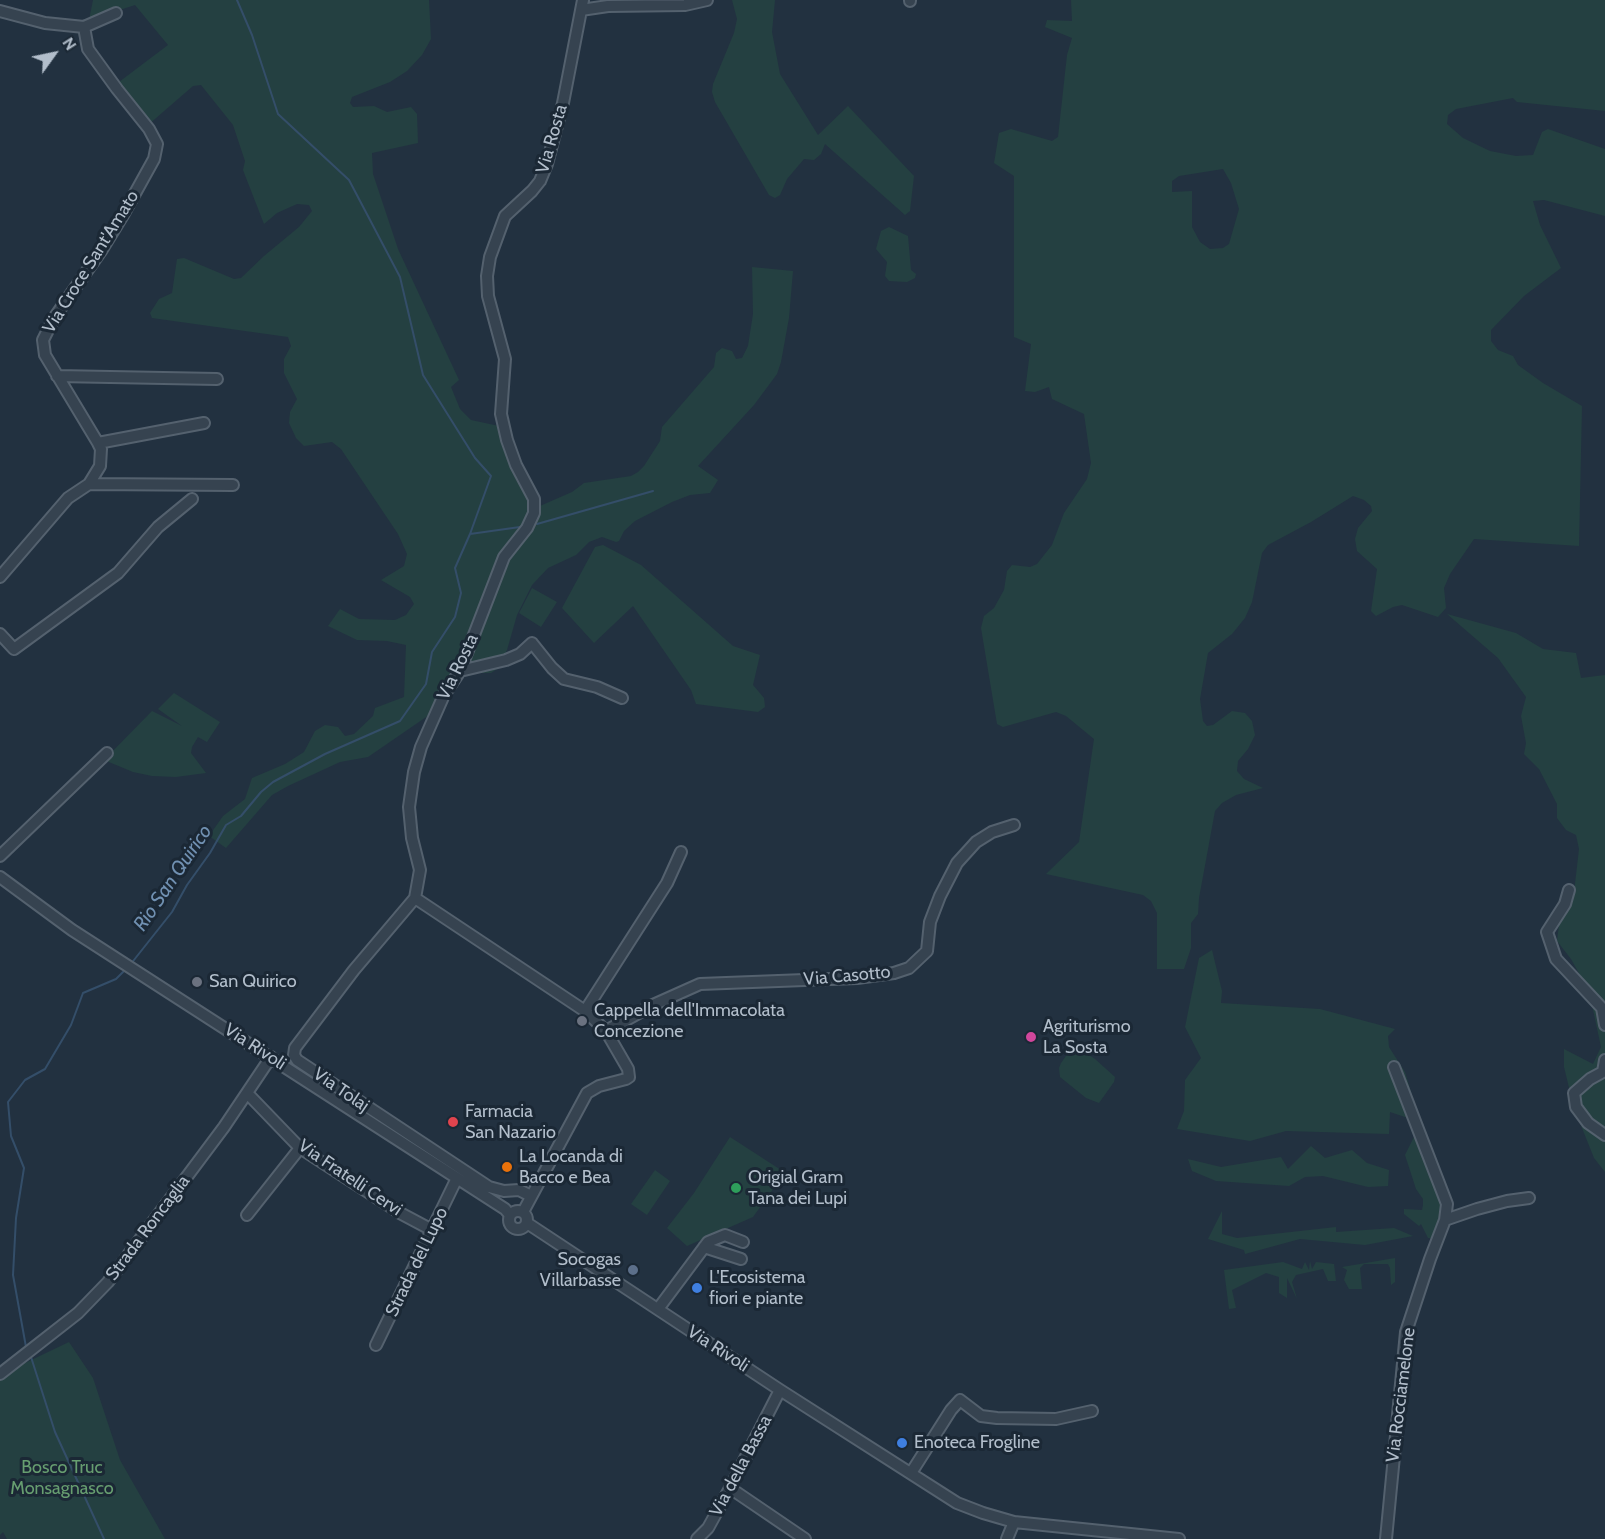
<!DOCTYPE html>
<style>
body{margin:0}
#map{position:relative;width:1605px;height:1539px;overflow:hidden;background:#223140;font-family:Cabin,sans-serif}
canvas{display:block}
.north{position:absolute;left:24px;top:24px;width:60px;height:60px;-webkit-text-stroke:4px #1b2835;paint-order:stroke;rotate:57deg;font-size:16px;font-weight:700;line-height:24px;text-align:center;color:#b2becb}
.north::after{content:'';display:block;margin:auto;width:21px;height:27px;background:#b2becb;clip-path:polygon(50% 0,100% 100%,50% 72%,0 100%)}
</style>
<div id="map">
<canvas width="1605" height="1539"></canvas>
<div class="north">N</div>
</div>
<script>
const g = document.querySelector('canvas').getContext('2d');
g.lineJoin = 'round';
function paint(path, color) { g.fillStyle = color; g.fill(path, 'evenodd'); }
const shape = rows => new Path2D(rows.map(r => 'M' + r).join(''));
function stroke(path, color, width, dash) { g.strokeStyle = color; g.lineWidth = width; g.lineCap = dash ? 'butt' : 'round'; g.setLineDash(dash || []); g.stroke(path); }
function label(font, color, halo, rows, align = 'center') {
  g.font = font + ' Cabin,sans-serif'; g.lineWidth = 6; g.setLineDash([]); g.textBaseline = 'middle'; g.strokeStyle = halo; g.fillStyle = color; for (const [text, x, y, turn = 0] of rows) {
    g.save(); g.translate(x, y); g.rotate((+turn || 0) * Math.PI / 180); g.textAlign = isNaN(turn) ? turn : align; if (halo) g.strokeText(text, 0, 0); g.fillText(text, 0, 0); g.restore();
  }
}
paint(shape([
 [93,0,429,0,431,39,422,55,407,71,390,82,352,97,350,103,353,107,374,106,387,112,411,107,417,114,418,143,372,153,373,174,398,249,459,380,451,387,460,409,471,420,499,426,530,502,532,514,503,555,459,668,432,713,368,757,340,762,288,786,272,795,226,848,209,836,223,816,245,799,252,778,285,764,304,752,315,731,325,725,338,727,345,736,354,734,373,716,375,708,404,697,406,645,387,641,357,640,328,626,340,609,359,619,395,620,406,615,414,604,410,597,381,580,404,566,407,554,398,534,341,449,332,442,304,446,296,438,289,423,290,412,297,399,284,373,284,359,291,346,288,337,152,318,150,313,159,299,172,293,177,259,184,258,234,279,241,278,264,256,299,227,312,211,309,205,297,204,277,213,264,224,243,170,245,161,233,125,201,85,193,86,148,125,115,85,168,45,135,5,89,20],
 [732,0,775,0,772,32,780,74,818,135,848,106,914,176,910,211,905,215,825,144,821,154,814,160,804,159,787,179,780,195,775,198,769,195,715,102,712,92,713,84,734,33,737,19],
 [1071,0,1605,0,1605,111,1517,102,1513,98,1456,109,1448,115,1447,124,1463,138,1490,151,1516,156,1533,155,1542,132,1548,129,1605,149,1605,216,1544,200,1533,201,1540,225,1561,268,1524,296,1491,330,1491,341,1498,350,1513,356,1518,365,1543,383,1582,406,1579,546,1474,539,1450,574,1444,588,1446,608,1438,617,1402,605,1393,607,1376,616,1371,611,1377,569,1357,551,1355,539,1358,528,1372,511,1371,506,1364,500,1353,496,1311,522,1268,545,1262,553,1252,602,1245,618,1232,634,1208,653,1200,699,1203,721,1207,726,1213,725,1232,711,1245,713,1252,721,1255,735,1248,749,1238,761,1237,771,1244,779,1263,788,1236,795,1222,803,1215,811,1199,898,1198,914,1191,923,1191,948,1184,969,1157,969,1157,913,1151,901,1143,895,1046,874,1079,842,1094,739,1066,716,1056,712,1003,727,997,724,981,628,984,616,994,608,1004,590,1007,571,1012,565,1030,567,1037,564,1052,545,1064,513,1087,479,1091,463,1084,414,1052,399,1049,387,1035,392,1025,391,1031,344,1014,337,1014,176,994,163,999,133,1011,129,1052,141,1058,137,1067,55,1072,38,1045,27,1047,20,1072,21],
 [1223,169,1231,183,1239,209,1229,244,1223,248,1210,249,1200,242,1192,227,1192,191,1172,192,1172,181,1179,176],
 [889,227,908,236,911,270,916,274,915,278,907,282,889,281,885,276,887,262,876,249,881,231],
 [752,267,793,271,789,318,781,362,777,374,754,405,698,466,718,480,710,493,690,495,672,502,635,521,624,531,619,541,616,542,602,537,589,542,576,555,548,568,532,585,517,615,507,650,497,669,491,673,472,673,467,662,505,563,534,522,540,506,572,492,584,483,631,476,638,472,644,466,660,441,662,427,714,367,716,353,722,348,732,351,736,359,742,358,748,346,753,314],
 [603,545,641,565,733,646,760,655,753,685,764,698,765,707,758,712,696,704,691,690,633,606,594,643,562,608,595,547],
 [532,588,557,602,541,627,519,613],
 [1447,614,1516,633,1543,649,1576,653,1581,678,1605,675,1605,1172,1594,1158,1574,1108,1564,1067,1564,1049,1593,1064,1601,1047,1589,991,1571,959,1557,941,1560,916,1573,901,1579,849,1576,835,1566,830,1557,818,1557,804,1539,769,1524,754,1526,743,1521,716,1526,697,1498,658],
 [174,693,220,722,207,742,198,737,192,747,191,753,206,773,176,777,152,776,133,772,104,760,152,711,182,726,158,709],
 [1212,950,1222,991,1221,1003,1320,1009,1395,1029,1388,1036,1389,1047,1405,1072,1420,1122,1390,1112,1389,1134,1286,1131,1250,1141,1177,1129,1184,1111,1185,1080,1201,1058,1185,1027,1199,958],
 [1074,1049,1083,1051,1095,1059,1115,1077,1114,1082,1099,1103,1086,1098,1060,1077,1059,1068,1061,1063,1068,1053],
 [1416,1133,1444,1204,1436,1234,1432,1238,1428,1238,1421,1224,1419,1226,1404,1214,1404,1209,1422,1210,1423,1205,1423,1199,1416,1189,1405,1155],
 [730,1137,781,1170,784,1174,753,1217,687,1246,667,1228,694,1193],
 [1311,1146,1325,1158,1352,1150,1367,1163,1389,1170,1388,1186,1368,1187,1323,1176,1305,1177,1289,1186,1216,1181,1192,1171,1188,1159,1221,1167,1281,1157,1288,1169],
 [655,1170,670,1181,647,1215,631,1204],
 [1222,1211,1222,1234,1237,1238,1336,1227,1336,1232,1394,1228,1413,1236,1365,1245,1300,1239,1245,1254,1244,1250,1208,1239],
 [1395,1258,1395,1282,1391,1285,1390,1268,1388,1264,1364,1264,1360,1268,1362,1289,1349,1289,1344,1280,1347,1270,1342,1267],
 [1310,1261,1312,1269,1316,1262,1334,1264,1336,1281,1328,1281,1323,1269,1296,1275,1292,1282,1297,1299,1287,1278,1287,1298,1279,1293,1279,1277,1266,1273,1232,1290,1236,1308,1229,1309,1224,1270,1283,1262,1302,1269,1305,1262,1309,1270],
 [69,1342,93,1378,120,1460,165,1539,7,1539,3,1532,0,1535,0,1375]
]), '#244041');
stroke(shape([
 [237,0,252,35,278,114,349,180,400,277,423,375,475,458,491,476,470,534],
 [537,524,653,491],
 [130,965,172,912,187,885,210,853,226,825,241,816,261,792,273,782,325,754,400,721,426,684,432,652,455,617,461,593,455,568,470,534,520,527],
 [26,1347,13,1275,16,1218,24,1168,11,1136,8,1102,25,1080,45,1069,71,1025,83,993,116,979,126,969],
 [31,1357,55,1432,104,1539]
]), '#344e69', 2);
const minor = shape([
 [910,0,910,1],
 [581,10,608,6,685,5,707,0],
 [0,11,45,23,84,27,116,13],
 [57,376,217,379],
 [98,443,204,423],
 [89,484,233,485],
 [0,577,68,498,89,484,100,466,101,449,98,443,45,355,43,340,54,318,101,251,123,215,154,159,157,144,149,129,117,89,88,49,84,27],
 [0,634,14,649,118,573,158,527,192,499],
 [460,671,506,660,520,654,532,643,552,668,564,679,597,687,622,698],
 [0,856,107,753],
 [0,877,72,930,505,1209,510,1215],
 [1569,890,1565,904,1547,932,1556,959,1602,1008,1605,1025],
 [415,898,420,870,412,838,409,807,414,772,421,747,444,695,460,671,504,557,527,528,534,513,534,499,516,465,507,440,501,414,505,359,488,296,487,276,490,257,505,216,532,191,540,181,547,164,563,103,583,0],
 [415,898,354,970,295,1048,294,1055,297,1060,489,1187,504,1191,519,1190,531,1196],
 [415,898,585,1011,606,1031,628,1069,629,1077,626,1079,599,1086,587,1093,523,1212],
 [585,1011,667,883,681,852],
 [606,1031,653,1005,700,984,857,978,894,973,909,968,927,951,930,922,940,896,957,863,976,842,992,832,1014,825],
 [1605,1060,1603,1072,1590,1079,1574,1093,1576,1107,1588,1123,1605,1135],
 [247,1093,300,1148,400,1213,432,1230],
 '509 1220a9 9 0 1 1 18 0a9 9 0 1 1-18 0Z',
 [247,1215,300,1148],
 [1445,1220,1477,1209,1507,1201,1529,1198],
 [527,1223,780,1390,957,1503,983,1513,1014,1522,1179,1539],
 [704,1247,741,1259],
 [658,1309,708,1242,725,1235,743,1242],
 [376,1345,457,1178],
 [0,1374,78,1313,108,1282,224,1127,271,1057],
 [911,1473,951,1410,960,1400,981,1416,997,1418,1056,1419,1092,1411],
 [730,1488,805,1539],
 [697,1539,708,1528,730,1488,780,1390],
 [1007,1539,1014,1522],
 [1386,1539,1406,1332,1430,1259,1445,1220,1447,1204,1394,1067]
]);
stroke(minor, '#54616e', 14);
stroke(minor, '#364350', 10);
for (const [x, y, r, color] of [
 [197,982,6,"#6b7280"],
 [582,1021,6,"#6b7280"],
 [1031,1037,6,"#d1479c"],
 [453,1122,6,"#e0444e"],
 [507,1167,6,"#e8710a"],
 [736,1188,6,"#2e9e5b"],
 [633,1270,6,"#5c6f8a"],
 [697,1288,6,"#3f7fe0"],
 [902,1443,6,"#3f7fe0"]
]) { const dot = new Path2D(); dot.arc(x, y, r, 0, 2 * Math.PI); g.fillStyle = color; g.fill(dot); stroke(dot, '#1b2835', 2); }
label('18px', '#b2becb', '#1b2835', [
 ["Via Rosta",552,139,-74],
 ["Via Croce Sant'Amato",91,262,-58],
 ["Via Rosta",458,667,-64],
 ["Via Casotto",847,976,-5],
 ["Via Rivoli",255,1047,33],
 ["Via Tolaj",341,1090,34],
 ["Via Fratelli Cervi",350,1178,34],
 ["Strada Roncaglia",148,1228,-53],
 ["Strada del Lupo",417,1262,-64],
 ["Via Rivoli",718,1349,33],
 ["Via Rocciamelone",1401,1395,-83],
 ["Via della Bassa",741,1466,-62]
]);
label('18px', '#b2becb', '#1b2835', [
 ["San Quirico",209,982],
 ["Cappella dell'Immacolata",594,1011],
 ["Concezione",594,1032],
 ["Agriturismo",1043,1027],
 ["La Sosta",1043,1048],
 ["Farmacia",465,1112],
 ["San Nazario",465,1133],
 ["La Locanda di",519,1157],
 ["Bacco e Bea",519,1178],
 ["Origial Gram",748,1178],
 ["Tana dei Lupi",748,1199],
 ["Socogas",621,1260,"right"],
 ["Villarbasse",621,1281,"right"],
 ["L'Ecosistema",709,1278],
 ["fiori e piante",709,1299],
 ["Enoteca Frogline",914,1443]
], 'left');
label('18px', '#679e70', '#1b2835', [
 ["Bosco Truc",62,1468],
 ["Monsagnasco",62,1489]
]);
label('italic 20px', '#7090b1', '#1b2835', [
 ["Rio San Quirico",173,878,-56]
]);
</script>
